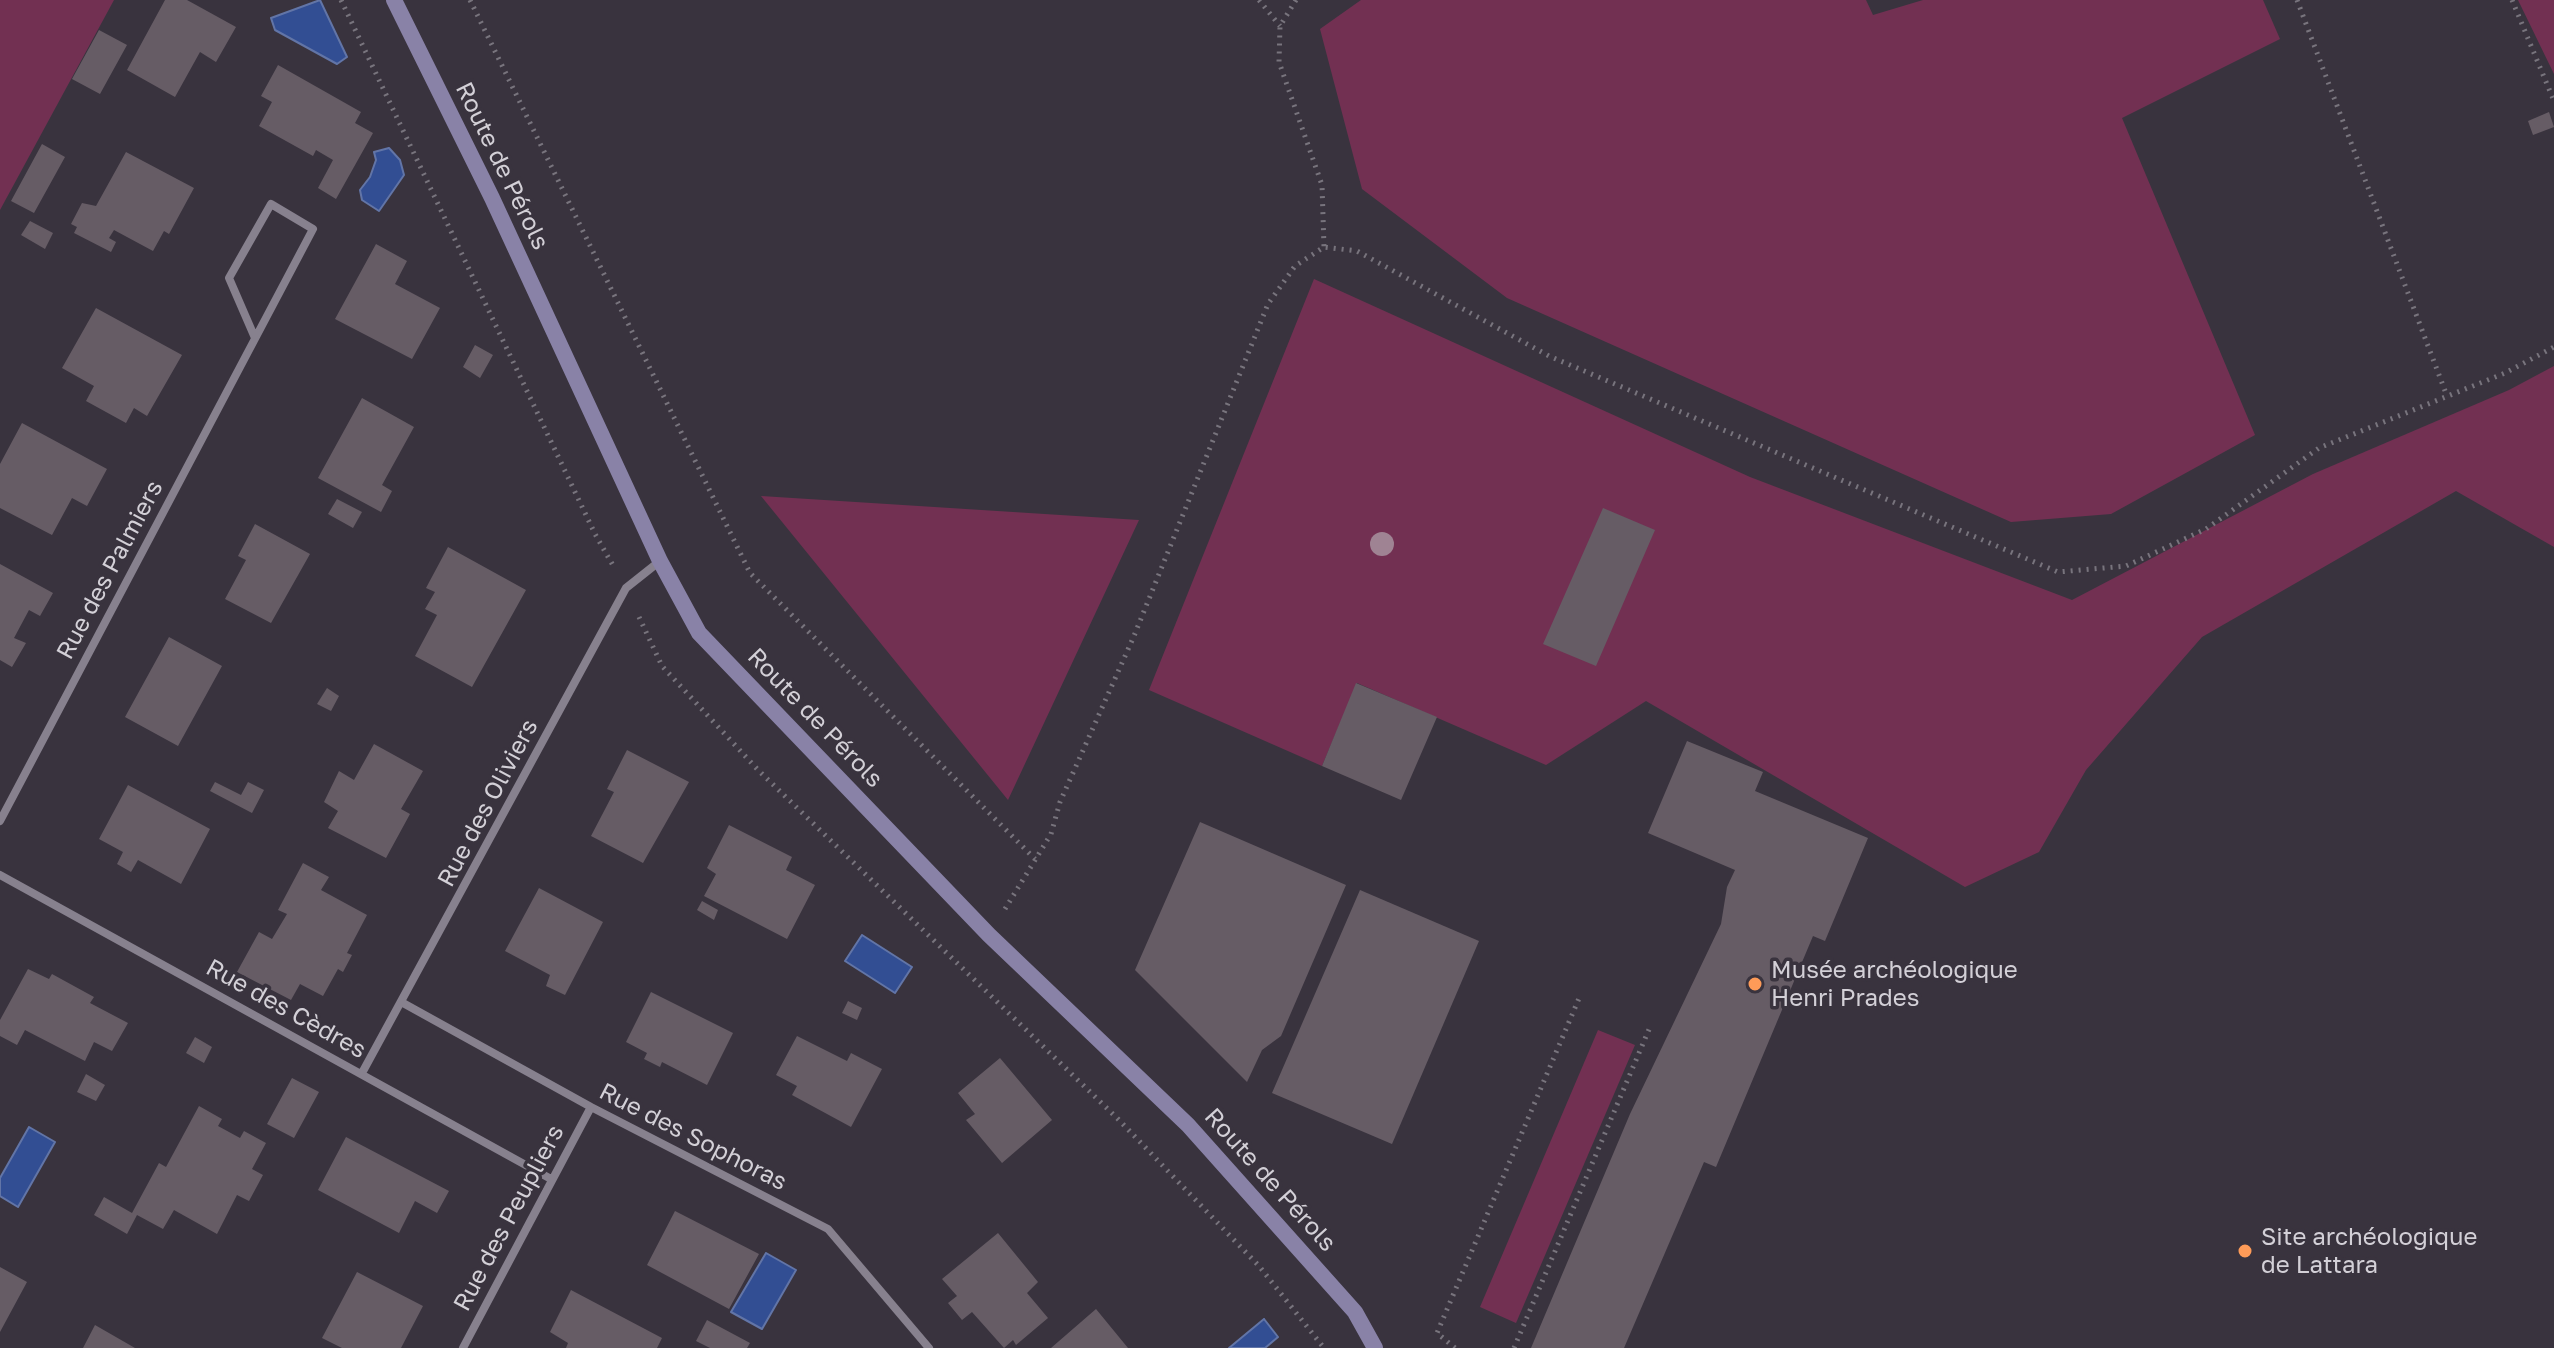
<!DOCTYPE html>
<meta charset="utf-8">
<style>
body{margin:0}
canvas{display:block;background:#39333e}
</style>
<canvas width="2554" height="1348"></canvas>
<script>
const g = document.querySelector('canvas').getContext('2d');
g.lineJoin = 'round';
function paint(path, color) { g.fillStyle = color; g.fill(path, 'evenodd'); }
const shape = rows => new Path2D(rows.map(r => 'M' + r).join(''));
function stroke(path, color, width, dash) { g.strokeStyle = color; g.lineWidth = width; g.lineCap = dash ? 'butt' : 'round'; g.setLineDash(dash || []); g.stroke(path); }
function label(font, color, halo, rows, align = 'center') {
  g.font = font + ' "Golos Text",sans-serif'; g.lineWidth = 7; g.setLineDash([]); g.textBaseline = 'middle'; g.strokeStyle = halo; g.fillStyle = color; for (const [text, x, y, turn = 0] of rows) {
    g.save(); g.translate(x, y); g.rotate((+turn || 0) * Math.PI / 180); g.textAlign = isNaN(turn) ? turn : align; if (halo) g.strokeText(text, 0, 0); g.fillText(text, 0, 0); g.restore();
  }
}
paint(shape([
 [0,0,114,0,0,210],
 [1361,0,1866,0,1873,15,1923,0,2263,0,2280,39,2122,118,2255,435,2111,514,2011,522,1507,298,1362,189,1320,29],
 [2518,0,2554,0,2554,74],
 [1314,279,1750,477,2072,600,2313,474,2509,390,2554,366,2554,547,2456,491,2202,637,2086,770,2039,852,1965,887,1646,701,1546,765,1357,683,1322,766,1149,690],
 [761,496,1139,520,1008,800],
 [1598,1030,1635,1045,1516,1323,1480,1307]
]), '#723052');
const water = shape([
 [320,0,347,57,337,64,275,30,271,18,320,0],
 [389,148,400,160,404,175,379,211,362,200,360,190,370,177,376,160,374,152,389,148],
 [862,935,912,967,895,993,845,961,862,935],
 [29,1127,55,1142,18,1207,0,1196,0,1178,29,1127],
 [766,1253,796,1270,762,1329,731,1312,766,1253],
 [1264,1319,1278,1337,1265,1348,1229,1348,1264,1319]
]);
paint(water, '#324e93');
stroke(water, '#6275a7', 2);
paint(shape([
 [165,0,187,0,236,27,216,62,200,52,175,97,127,70],
 [99,30,127,45,100,94,72,79],
 [278,65,361,112,355,123,373,133,336,199,318,188,333,160,316,150,313,156,259,126,272,102,261,96],
 [2549,112,2554,127,2533,135,2528,121],
 [42,144,65,157,34,213,11,201],
 [126,152,194,188,169,234,164,231,153,251,114,230,109,238,116,242,111,252,74,233,77,227,71,224,82,203,96,206],
 [30,221,53,233,45,249,21,235],
 [376,244,407,261,395,284,440,308,412,359,335,319],
 [96,308,182,355,147,416,134,408,126,423,86,401,94,386,62,368],
 [475,345,493,355,480,378,463,367],
 [362,398,414,427,382,485,392,491,381,512,318,478],
 [22,423,107,469,87,506,72,498,52,535,0,508,0,464],
 [337,499,362,512,353,528,328,514],
 [1603,508,1655,530,1596,666,1543,644],
 [255,524,310,554,271,623,225,599,246,560,238,556],
 [448,547,526,590,472,687,415,656,437,615,425,609,435,592,426,588],
 [0,564,53,593,40,616,29,610,14,638,26,643,12,667,0,660],
 [169,637,222,666,178,746,125,717],
 [1356,683,1437,717,1401,800,1322,766],
 [327,688,339,696,331,711,317,704],
 [1687,741,1763,772,1755,791,1868,838,1825,941,1813,936,1716,1167,1704,1162,1624,1348,1531,1348,1630,1114,1721,924,1727,887,1735,870,1648,833],
 [374,744,423,771,401,809,410,814,386,858,328,828,338,811,324,802,339,771,354,780],
 [627,750,689,782,643,863,591,836,614,792,607,789],
 [215,782,241,795,248,782,264,790,252,813,210,791],
 [128,785,210,829,181,884,138,860,131,872,117,864,123,852,99,839],
 [1200,822,1346,885,1281,1036,1262,1050,1247,1082,1135,970],
 [729,825,792,857,786,870,815,885,787,939,704,896,716,874,707,868],
 [303,863,329,877,321,890,367,915,347,953,352,955,343,972,338,969,323,996,300,984,291,1000,237,972,259,932,272,939,287,914,278,910],
 [539,888,603,922,565,995,546,986,550,975,505,951],
 [1360,890,1479,941,1392,1144,1272,1093],
 [702,901,718,910,714,920,697,910],
 [28,969,49,979,52,974,94,997,90,1003,128,1023,112,1051,94,1042,85,1061,25,1030,17,1045,0,1036,0,1020],
 [651,992,733,1033,707,1085,662,1062,660,1067,644,1059,647,1053,626,1042],
 [848,1001,862,1008,857,1020,842,1013],
 [797,1036,847,1061,851,1053,882,1069,851,1127,792,1095,797,1086,776,1075],
 [195,1037,212,1047,204,1063,186,1053],
 [1000,1058,1052,1120,1002,1163,966,1120,975,1114,958,1093],
 [86,1074,105,1085,96,1101,77,1092],
 [292,1078,319,1092,294,1138,267,1124],
 [199,1106,222,1119,218,1126,240,1138,244,1131,266,1143,252,1169,263,1175,249,1201,237,1195,217,1234,174,1210,163,1229,137,1215,127,1234,94,1215,104,1197,132,1213,159,1163,166,1167],
 [346,1137,449,1191,437,1213,415,1201,399,1233,318,1190],
 [675,1211,759,1254,729,1309,647,1265],
 [998,1233,1038,1282,1027,1293,1048,1318,1016,1345,1013,1340,1004,1348,972,1312,962,1320,948,1303,957,1296,942,1279],
 [0,1267,27,1282,0,1332],
 [357,1272,423,1306,401,1348,342,1348,322,1338],
 [571,1290,662,1338,657,1348,566,1348,568,1343,550,1332],
 [1096,1309,1128,1348,1051,1348],
 [707,1320,750,1343,747,1348,710,1348,696,1341],
 [95,1325,135,1348,83,1348]
]), '#665c65');
stroke(shape([
 [341,0,595,534,615,569],
 [470,0,750,573,1035,859],
 [1259,0,1280,26],
 [1296,0,1280,26,1279,62,1322,185,1324,247],
 [2297,0,2447,396],
 [2512,0,2554,101],
 [639,617,662,666,758,770,1118,1119,1259,1266,1324,1348],
 [1005,909,1051,834,1060,802,1134,636,1268,304,1295,266,1324,247,1357,251,1549,356,2058,572,2126,566,2206,529,2319,448,2505,373,2554,347],
 [1455,1348,1437,1333,1580,996],
 [1514,1348,1650,1027]
]), '#78747d', 5, [2, 6]);
stroke(shape([
 [0,821,313,229,271,204,229,278,255,338],
 [0,875,551,1179],
 [403,1003,591,1107,828,1229,929,1348],
 [362,1073,626,588,660,561],
 [463,1348,591,1107]
]), '#87818e', 8);
stroke(shape([
 [394,0,492,198,660,561,699,633,989,935,1188,1125,1355,1312,1375,1348]
]), '#8982a7', 16);
g.fillStyle = '#9f8393';
for (const [x, y] of [
 [1382,544]
]) { g.beginPath(); g.arc(x, y, 12, 0, 2 * Math.PI); g.fill(); }
for (const [x, y, r, color] of [
 [1755,984,8,"#fe9b58"],
 [2245,1251,8,"#fe9b58"]
]) { const dot = new Path2D(); dot.arc(x, y, r, 0, 2 * Math.PI); g.fillStyle = color; g.fill(dot); stroke(dot, '#39333e', 3); }
label('24px', '#d3d0d7', '#39333e', [
 ["Route de Pérols",502,166,64],
 ["Rue des Palmiers",110,570,-62],
 ["Route de Pérols",815,718,46],
 ["Rue des Oliviers",488,803,-62],
 ["Rue des Cèdres",286,1009,29],
 ["Rue des Sophoras",693,1137,27],
 ["Route de Pérols",1270,1180,48],
 ["Rue des Peupliers",509,1218,-62]
]);
label('24px', '#d3d0d7', '#39333e', [
 ["Musée archéologique",1771,970],
 ["Henri Prades",1771,998],
 ["Site archéologique",2261,1237],
 ["de Lattara",2261,1265]
], 'left');
</script>
